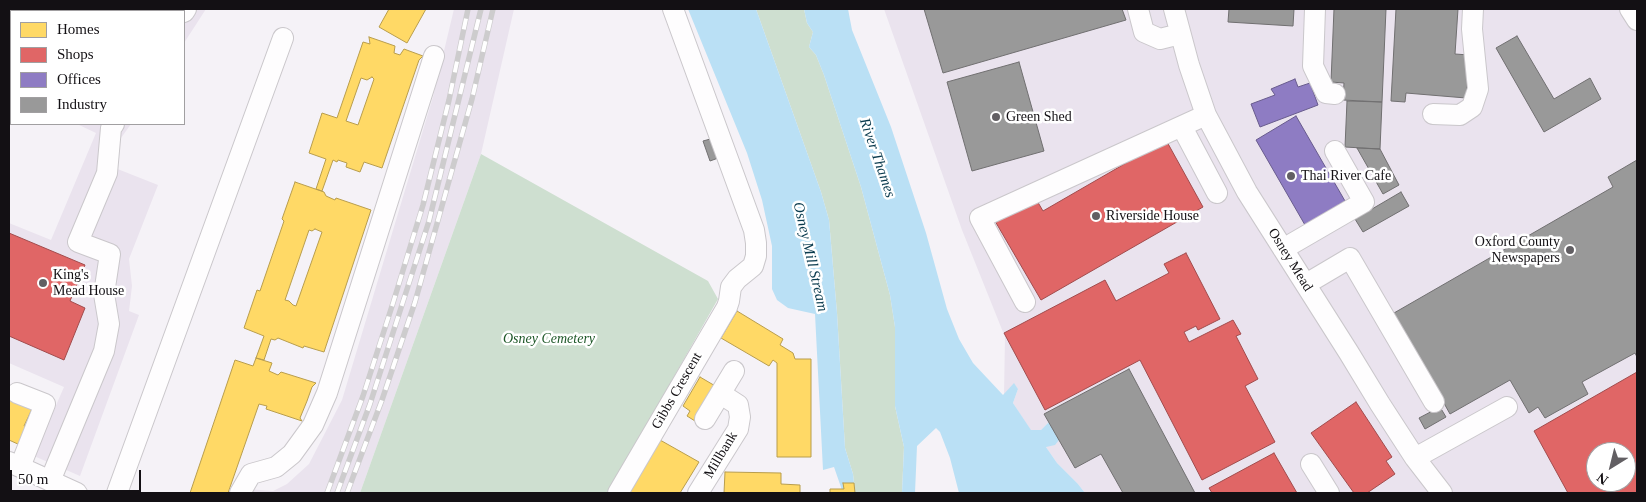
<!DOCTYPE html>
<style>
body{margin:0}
#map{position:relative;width:1646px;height:502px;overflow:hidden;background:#f5f2f7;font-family:Georgia,serif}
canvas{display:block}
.frame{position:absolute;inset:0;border:10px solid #131014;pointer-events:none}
.legend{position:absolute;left:10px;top:10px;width:175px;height:115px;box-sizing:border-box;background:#fff;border:1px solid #a19fa1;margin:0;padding:6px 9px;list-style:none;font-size:15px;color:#131014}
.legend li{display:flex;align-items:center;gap:10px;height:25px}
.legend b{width:25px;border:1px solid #a19fa1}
.north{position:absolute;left:1586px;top:442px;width:50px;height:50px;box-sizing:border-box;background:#fff;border:1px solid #a19fa1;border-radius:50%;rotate:216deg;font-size:14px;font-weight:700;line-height:20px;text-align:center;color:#131014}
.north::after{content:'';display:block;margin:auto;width:18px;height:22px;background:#625f63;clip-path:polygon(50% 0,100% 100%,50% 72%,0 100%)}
.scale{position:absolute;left:10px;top:470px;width:131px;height:22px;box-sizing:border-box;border:2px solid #131014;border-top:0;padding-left:6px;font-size:15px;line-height:18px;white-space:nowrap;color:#131014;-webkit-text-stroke:4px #fff;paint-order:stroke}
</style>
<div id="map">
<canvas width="1646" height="502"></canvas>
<div class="frame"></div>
<ul class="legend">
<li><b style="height:14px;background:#ffd966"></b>Homes</li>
<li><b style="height:14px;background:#e06666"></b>Shops</li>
<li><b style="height:14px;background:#8e7cc3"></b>Offices</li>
<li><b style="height:14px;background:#999"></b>Industry</li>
</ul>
<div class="north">N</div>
<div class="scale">50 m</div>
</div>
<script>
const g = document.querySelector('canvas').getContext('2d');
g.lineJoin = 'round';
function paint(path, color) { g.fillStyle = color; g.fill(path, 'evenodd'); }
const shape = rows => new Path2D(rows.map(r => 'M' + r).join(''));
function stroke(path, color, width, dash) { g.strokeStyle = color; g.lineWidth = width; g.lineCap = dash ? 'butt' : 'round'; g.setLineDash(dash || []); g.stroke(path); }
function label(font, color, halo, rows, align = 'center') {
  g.font = font + ' Georgia,serif'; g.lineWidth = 5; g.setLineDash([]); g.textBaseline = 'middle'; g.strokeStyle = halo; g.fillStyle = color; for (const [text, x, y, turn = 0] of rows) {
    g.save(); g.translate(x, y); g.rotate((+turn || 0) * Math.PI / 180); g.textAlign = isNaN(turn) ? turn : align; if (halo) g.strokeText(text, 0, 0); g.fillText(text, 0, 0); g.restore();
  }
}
paint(shape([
 [113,9,206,9,184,43,184,11,111,11],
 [454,9,514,9,481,154,360,493,246,493,247,489,273,491,287,484,309,464,342,400,433,97],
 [884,9,1637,9,1637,493,1085,493,1078,484,1057,463,1046,447,1049,422,1041,430,1031,431,1013,403,1018,389,1014,384,1004,395,1005,337,962,230],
 [1596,452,1626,452,1626,482,1596,482],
 [77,124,131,124,121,138,115,168,158,185,129,259,132,286,129,311,139,315,80,476,34,456,64,387,9,363,9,223,51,240,96,133]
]), '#eae3ee');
paint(shape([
 [756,9,804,9,807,23,813,32,809,47,816,55,824,75,861,187,890,295,895,327,895,406,904,447,902,493,855,493,853,474,845,448,837,313,829,220,821,192],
 [481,154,708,281,718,299,608,493,360,493]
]), '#cedfd0');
paint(shape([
 [688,9,756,9,821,192,829,220,837,313,845,448,853,474,855,493,843,493,834,467,823,470,815,314,788,308,777,300,772,289,772,246,762,200,747,153],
 [804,9,848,9,852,30,891,127,926,233,947,309,959,339,973,363,1003,395,1014,383,1018,389,1013,403,1031,430,1041,430,1049,422,1059,440,1055,445,1046,447,1057,463,1078,484,1085,493,959,493,950,458,940,432,936,428,917,446,915,493,902,493,904,447,895,406,895,327,890,295,861,187,824,75,816,55,809,47,813,32,807,23]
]), '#bae0f5');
const homes = shape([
 [389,9,426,9,407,43,379,27,389,9],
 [369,37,395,46,394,53,400,55,404,49,423,56,419,60,382,168,364,162,360,172,346,167,347,163,338,160,337,162,333,160,322,191,316,189,326,159,309,153,322,113,337,118,363,42,370,44,369,37],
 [372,77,374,79,358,125,346,121,361,78,367,80,372,77],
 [295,182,324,192,326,196,335,200,336,198,371,210,324,352,304,346,303,348,278,338,275,340,271,339,264,360,256,358,264,336,244,328,257,290,260,291,284,221,282,219,295,182],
 [315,229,322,232,296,306,293,305,289,301,285,300,309,230,312,231,315,229],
 [737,311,783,339,780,345,793,353,795,359,811,359,811,457,777,457,777,363,773,360,769,366,721,338,737,311],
 [256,358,272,363,269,371,278,375,281,372,316,383,312,387,307,401,300,418,302,421,266,409,267,406,259,404,228,493,190,493,235,360,253,366,256,358],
 [700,377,717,387,695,421,687,416,690,411,683,406,700,377],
 [9,399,32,409,24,426,28,427,20,445,9,440,9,399],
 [660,440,699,462,680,493,628,493,660,440],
 [725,472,781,473,781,484,800,485,800,493,724,493,725,472],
 [843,483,854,483,855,493,830,493,830,489,844,489,843,483]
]);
paint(homes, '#ffd966');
stroke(homes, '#b89d4d', 1);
const shops = shape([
 [1166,140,1203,207,1041,300,995,221,1036,199,1043,211,1166,140],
 [9,233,85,265,70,301,85,308,64,360,9,336,9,233],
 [1186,253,1220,319,1198,330,1196,326,1184,332,1189,342,1233,320,1241,334,1236,336,1258,379,1245,386,1275,442,1202,480,1140,360,1045,410,1004,333,1105,280,1116,301,1169,273,1164,264,1186,253],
 [1637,372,1637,493,1568,493,1534,431,1637,372],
 [1596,452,1626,452,1626,482,1596,482,1596,452],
 [1356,402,1392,457,1386,461,1395,474,1367,493,1354,493,1311,433,1356,402],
 [1274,453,1297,493,1212,493,1209,488,1274,453]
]);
paint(shops, '#e06666');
stroke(shops, '#a24c4d', 1);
const offices = shape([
 [1295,79,1298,87,1310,83,1318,105,1260,127,1251,104,1275,95,1271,89,1295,79],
 [1296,116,1345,201,1305,225,1256,140,1296,116]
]);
paint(offices, '#8e7cc3');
stroke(offices, '#695c8e', 1);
const industry = shape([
 [924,9,1122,9,1126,20,943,73,924,9],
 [1229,9,1294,9,1293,26,1228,22,1229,9],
 [1334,9,1386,9,1382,102,1343,100,1344,83,1331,82,1334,9],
 [1396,9,1458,9,1455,54,1469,55,1466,98,1406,93,1405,102,1391,101,1396,9],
 [1517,36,1554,99,1590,78,1601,99,1544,132,1496,48,1517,36],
 [1019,62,1044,151,972,171,947,82,1019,62],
 [1347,101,1382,102,1380,149,1345,147,1347,101],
 [714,138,721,157,710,161,703,141,714,138],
 [1357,148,1380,149,1399,185,1383,194,1357,148],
 [1637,160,1637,357,1635,353,1582,382,1588,394,1545,418,1538,407,1529,413,1510,380,1450,414,1394,313,1613,187,1608,177,1637,160],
 [1401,192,1409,206,1363,232,1355,219,1401,192],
 [1129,369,1195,493,1123,493,1101,454,1075,468,1044,414,1129,369],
 [1440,407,1446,417,1425,429,1419,418,1440,407]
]);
paint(industry, '#999');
stroke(industry, '#717071', 1);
const minor = shape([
 [1138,9,1144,32,1160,39,1180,34],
 [1174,9,1189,65,1206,115,1247,192,1349,353,1380,404,1415,458,1442,493],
 [1315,9,1313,66,1326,93,1335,94],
 [1630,9,1637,20],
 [132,11,134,9],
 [184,12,186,9],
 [1433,114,1460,115,1472,107,1478,89,1472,29,1473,9],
 [1182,127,1217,193],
 [1283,249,1364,202,1335,151],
 [1306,284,1350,258,1434,402],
 [1025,302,980,218,1206,115],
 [17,393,45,404,20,467],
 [705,419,734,371],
 [1415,458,1507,407],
 [9,462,77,493],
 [1311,464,1329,493],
 [50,481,104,351,109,324,104,294,110,254,78,242,107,173,111,128,114,124],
 [117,493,283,38],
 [240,493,251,474,276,467,292,454,313,425,327,393,434,56],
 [618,493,727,307,729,301,731,287,737,279,753,266,756,256,756,243,754,230,673,9],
 [698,493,738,429,740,417,738,405,721,394]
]);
stroke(minor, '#cac7cb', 22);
stroke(minor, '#fefdfe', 20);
const rail = shape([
 [327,493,363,396,393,303,423,205,449,100,468,9],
 [337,493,370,404,429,221,481,9],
 [347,493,382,400,415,302,472,99,493,9]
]);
stroke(rail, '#cdcccd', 5.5);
stroke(rail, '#fff', 4, [11]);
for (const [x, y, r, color] of [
 [996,117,5,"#625f63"],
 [1291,176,5,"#625f63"],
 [1096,216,5,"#625f63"],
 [1570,250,5,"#625f63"],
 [43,283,5,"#625f63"]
]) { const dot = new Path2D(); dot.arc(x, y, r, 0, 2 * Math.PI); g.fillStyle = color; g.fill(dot); stroke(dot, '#fff', 2); }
label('14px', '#131014', '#fff', [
 ["Green Shed",1006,117],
 ["Thai River Cafe",1301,176],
 ["Riverside House",1106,216],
 ["Oxford County",1560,242,"right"],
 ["Newspapers",1560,258,"right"],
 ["King's",53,275],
 ["Mead House",53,291]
], 'left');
label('14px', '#131014', '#fff', [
 ["Osney Mead",1290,260,58],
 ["Gibbs Crescent",677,391,-60],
 ["Millbank",721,455,-59]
]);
label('italic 14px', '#1d5727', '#fff', [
 ["Osney Cemetery",549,339]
]);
label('italic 15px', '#093a4d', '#fff', [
 ["River Thames",877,158,71],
 ["Osney Mill Stream",810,257,77]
]);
</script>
